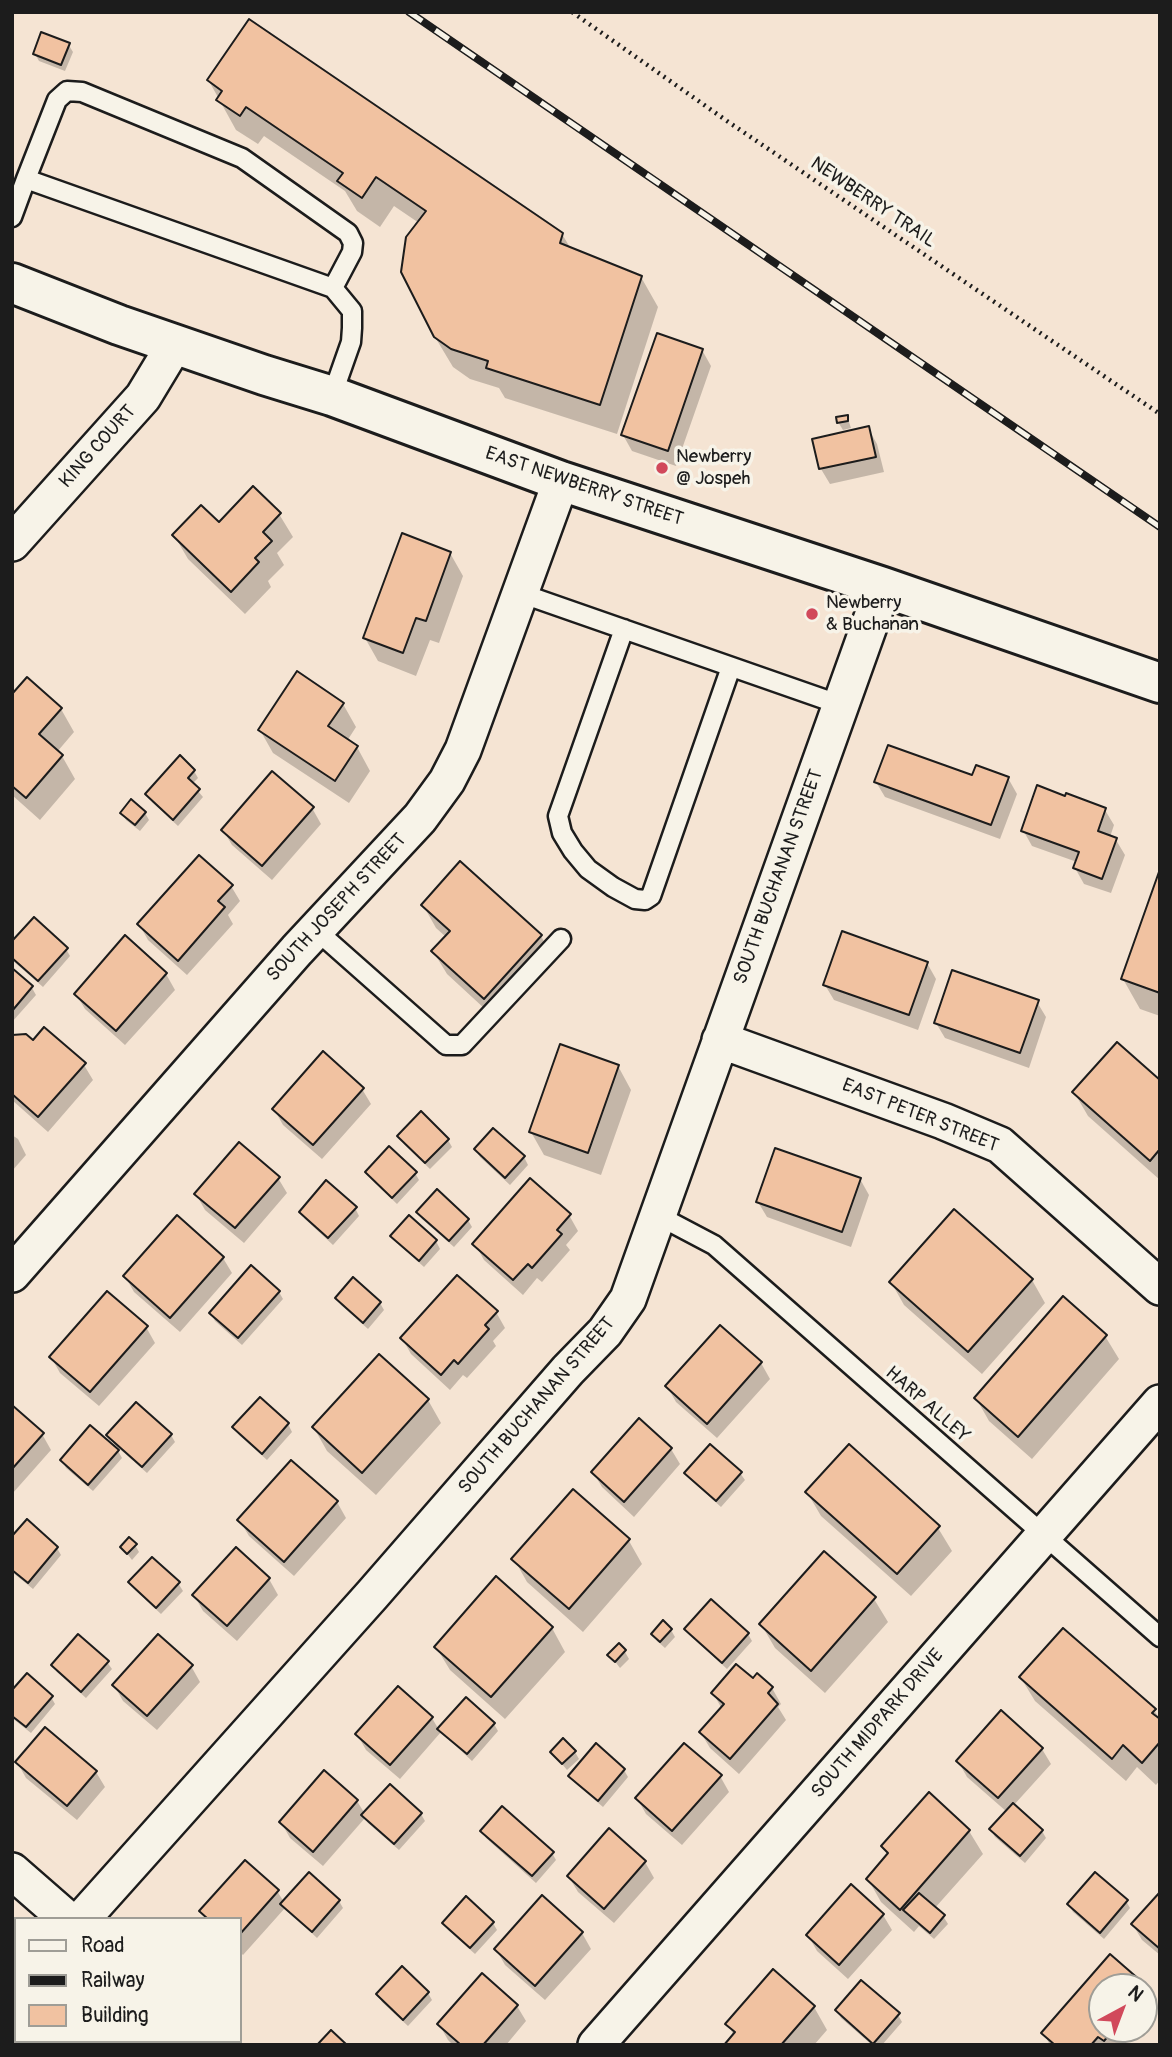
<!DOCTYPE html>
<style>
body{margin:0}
#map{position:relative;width:1172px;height:2057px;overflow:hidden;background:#f5e4d3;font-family:Pangolin,sans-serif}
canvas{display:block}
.frame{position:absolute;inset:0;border:14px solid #1c1c1c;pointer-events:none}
.legend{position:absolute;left:14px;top:1917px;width:228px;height:126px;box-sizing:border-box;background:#f7f3e8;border:2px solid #9f9d96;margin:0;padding:9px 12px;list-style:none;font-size:21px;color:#1c1c1c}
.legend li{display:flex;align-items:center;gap:14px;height:35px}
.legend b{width:35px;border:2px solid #9f9d96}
.north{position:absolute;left:1088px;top:1973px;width:70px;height:70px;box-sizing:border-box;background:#f7f3e8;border:2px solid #9f9d96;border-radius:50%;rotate:41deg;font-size:19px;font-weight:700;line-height:28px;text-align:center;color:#1c1c1c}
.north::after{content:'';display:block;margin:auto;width:24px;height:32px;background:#d1495b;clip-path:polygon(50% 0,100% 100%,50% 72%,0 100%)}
</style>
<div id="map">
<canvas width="1172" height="2057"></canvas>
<div class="frame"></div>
<ul class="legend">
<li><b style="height:9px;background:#f7f3e8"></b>Road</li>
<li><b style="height:9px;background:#1c1c1c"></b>Railway</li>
<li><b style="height:19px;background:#f1c2a1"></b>Building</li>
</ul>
<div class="north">N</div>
</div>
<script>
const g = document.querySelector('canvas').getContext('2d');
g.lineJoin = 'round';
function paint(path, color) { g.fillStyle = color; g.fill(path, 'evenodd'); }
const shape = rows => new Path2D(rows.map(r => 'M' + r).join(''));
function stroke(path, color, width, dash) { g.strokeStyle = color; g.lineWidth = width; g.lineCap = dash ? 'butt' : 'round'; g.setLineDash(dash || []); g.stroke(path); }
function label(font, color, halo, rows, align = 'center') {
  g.font = font + ' Pangolin,sans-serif'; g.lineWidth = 7; g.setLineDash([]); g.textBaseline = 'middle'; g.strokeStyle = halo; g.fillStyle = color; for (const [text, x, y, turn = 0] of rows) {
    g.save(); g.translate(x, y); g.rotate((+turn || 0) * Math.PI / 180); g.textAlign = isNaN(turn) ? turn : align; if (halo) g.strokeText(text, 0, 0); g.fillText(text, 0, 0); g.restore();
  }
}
paint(shape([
 [68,44,73,52,65,71,39,61,35,54],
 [209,81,562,234,571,249,641,277,658,307,617,434,505,398,499,388,470,379,453,367,435,337,419,223,394,206,380,227,357,211,345,191,264,136,258,144,236,130],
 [702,350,711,366,676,466,632,451,623,435],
 [847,416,851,428,843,430,838,422],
 [868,428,877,444,884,472,830,484,821,469],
 [279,514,293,537,277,553,284,565,268,581,271,587,245,614,188,559,174,535,219,524],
 [450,553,463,576,439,643,430,640,416,676,378,661,365,638],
 [12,696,61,709,74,732,57,752,62,756,75,779,40,820,12,795],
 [343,704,356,727,347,741,357,747,370,771,349,803,273,753,260,730],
 [194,771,198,778,192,784,203,797,178,826,152,802,148,795],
 [973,778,1008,778,1017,794,1000,839,885,797,876,782],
 [312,808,321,824,272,880,232,845,223,830],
 [1105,810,1114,825,1110,837,1116,840,1125,855,1111,893,1084,884,1075,868,1077,862,1032,846,1023,830],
 [122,813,145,813,149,820,140,831,126,820],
 [1160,875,1160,1016,1140,1009,1123,979],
 [231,886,240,901,228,915,233,924,187,975,148,940,139,924],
 [423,905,541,936,554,960,498,1021,447,974,433,951,446,937,436,928],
 [12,944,66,949,70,956,43,987,12,960],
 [927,963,936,979,918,1030,834,1000,825,985],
 [12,970,32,988,36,995,12,1022],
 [166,974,175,990,125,1045,85,1009,76,994],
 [1037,1002,1046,1017,1029,1068,945,1038,936,1023],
 [12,1037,33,1042,84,1065,93,1080,48,1132,12,1100],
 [618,1066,631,1090,601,1175,544,1155,531,1132],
 [1160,1082,1160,1180,1088,1116,1074,1092],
 [362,1089,371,1104,322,1159,283,1125,274,1109],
 [493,1130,524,1157,528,1165,510,1185,480,1157,476,1149],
 [12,1135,18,1139,26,1155,12,1171],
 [400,1136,448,1140,452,1147,430,1169,404,1144],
 [367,1172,415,1173,419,1180,397,1204,371,1179],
 [278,1178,287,1193,244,1243,205,1210,196,1194],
 [860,1179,869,1195,851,1247,767,1217,758,1202],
 [355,1208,359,1216,333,1245,305,1219,301,1212],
 [418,1212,468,1220,472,1227,454,1247,422,1219],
 [569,1215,578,1231,566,1245,570,1250,542,1282,537,1278,523,1295,484,1260,475,1244],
 [409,1217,436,1241,440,1249,424,1267,397,1243,392,1236],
 [223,1258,232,1273,180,1332,134,1292,125,1276],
 [1032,1280,1045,1303,982,1374,904,1305,891,1282],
 [279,1292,283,1299,242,1345,215,1321,211,1314],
 [337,1298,380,1303,384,1310,368,1329,341,1305],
 [496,1312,505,1328,493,1341,496,1346,467,1378,463,1375,450,1390,411,1354,402,1338],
 [146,1327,155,1343,99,1406,60,1373,51,1357],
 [720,1327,761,1363,770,1379,717,1438,676,1402,667,1386],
 [1105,1336,1119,1359,1032,1459,989,1421,976,1398],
 [260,1400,288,1424,292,1432,267,1460,239,1435,235,1428],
 [428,1400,441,1423,376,1495,327,1451,314,1428],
 [12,1407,42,1434,51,1450,12,1494],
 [109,1435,171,1435,175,1442,147,1473,114,1444],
 [117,1449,122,1458,93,1491,66,1468,62,1460],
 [671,1449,680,1464,634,1517,602,1487,593,1472],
 [687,1473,740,1473,745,1480,721,1507,691,1480],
 [573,1491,629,1541,642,1564,583,1632,527,1582,514,1559],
 [807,1492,938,1528,952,1551,911,1596,821,1516],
 [337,1502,346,1518,294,1576,249,1536,240,1521],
 [27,1522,57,1548,61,1555,33,1589,12,1572,12,1539],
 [135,1545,139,1552,132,1560,122,1547],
 [236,1549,269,1579,278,1595,237,1641,203,1611,194,1595],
 [130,1582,178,1583,183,1591,161,1614,134,1589],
 [874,1599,888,1622,825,1693,775,1648,761,1624],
 [552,1628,565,1652,505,1719,450,1670,436,1647],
 [686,1629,748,1634,752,1641,727,1669,691,1636],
 [671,1630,675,1637,665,1648,657,1641,653,1634],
 [625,1652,629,1659,620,1668,610,1655],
 [107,1662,112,1669,86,1698,57,1672,53,1665],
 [191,1666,200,1682,157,1730,123,1701,114,1685],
 [1021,1678,1154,1710,1160,1719,1160,1780,1156,1785,1137,1767,1126,1781,1035,1701],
 [753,1681,772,1688,781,1704,778,1707,786,1720,739,1774,710,1748,701,1733,722,1709,713,1693],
 [12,1693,51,1697,55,1704,31,1733,12,1718],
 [432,1718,439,1730,494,1724,498,1731,472,1761,441,1732,400,1779,366,1750,357,1734],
 [1042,1749,1051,1764,1013,1806,1042,1831,1046,1838,1025,1863,995,1837,991,1830,1007,1812,967,1777,958,1761],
 [552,1752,575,1752,579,1759,567,1770],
 [17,1762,96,1772,105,1787,77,1820,26,1778],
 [624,1770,628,1777,603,1807,575,1783,570,1776],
 [720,1776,729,1792,682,1845,646,1814,637,1798],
 [357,1801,365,1814,421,1814,425,1821,399,1850,368,1823,365,1818,323,1866,290,1838,281,1822],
 [482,1831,552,1853,556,1860,536,1883,486,1838],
 [610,1831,645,1862,654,1878,614,1923,578,1892,569,1877],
 [969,1831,983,1854,934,1909,943,1916,948,1924,934,1939,919,1926,914,1932,881,1902,868,1879,888,1856,883,1847],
 [277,1891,284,1902,339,1901,343,1908,317,1938,285,1908,243,1955,240,1952,240,1919,206,1919,201,1911],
 [1160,1894,1160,1955,1142,1940,1133,1925],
 [1126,1901,1130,1908,1104,1939,1073,1912,1069,1905],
 [883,1915,892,1930,848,1979,817,1951,808,1935],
 [444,1923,493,1923,497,1930,475,1954,448,1930],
 [582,1933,591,1949,545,2000,505,1965,496,1949],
 [1110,1957,1148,1989,1157,2005,1144,2020,1144,1987,1102,1987,1102,2029,1136,2029,1122,2045,1050,2045,1044,2034],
 [402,1969,428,1993,432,2000,408,2026,382,2002,378,1995],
 [517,2006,526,2021,506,2045,453,2045,448,2040,439,2024],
 [814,2007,827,2030,814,2045,726,2045,734,2036,728,2024],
 [837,2010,898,2015,902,2022,882,2045,872,2045,841,2018],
 [148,2041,171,2041,168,2045,152,2045]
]), '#0003');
const building = shape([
 [249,19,563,233,560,243,642,276,600,405,486,368,488,361,451,349,434,337,401,272,406,237,426,211,376,177,362,198,337,181,343,173,246,107,240,116,216,100,222,91,207,80,249,19],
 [41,32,70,43,61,65,33,54,41,32],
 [657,333,703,349,668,451,621,435,657,333],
 [848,415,848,421,837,423,836,417,848,415],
 [869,426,876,457,819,469,812,439,869,426],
 [253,486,281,513,263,532,272,541,255,558,259,562,231,592,172,535,201,505,219,522,253,486],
 [402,533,451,552,426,621,416,618,403,653,363,638,402,533],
 [297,671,344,703,328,726,358,746,335,781,258,730,297,671],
 [27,677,62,708,39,734,63,755,26,798,12,786,12,694,27,677],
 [888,745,972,775,976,765,1009,777,991,825,874,782,888,745],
 [180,755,195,770,188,778,200,789,173,820,145,794,180,755],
 [272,771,314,807,262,866,221,830,272,771],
 [1037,785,1065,796,1066,793,1106,808,1098,831,1117,838,1102,879,1073,868,1079,852,1021,831,1037,785],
 [131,799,146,812,135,825,120,813,131,799],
 [199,855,233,885,218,901,225,907,178,961,137,924,199,855],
 [460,861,542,935,484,999,431,951,450,931,421,905,460,861],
 [1160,869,1160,993,1121,979,1160,869],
 [34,917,68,948,38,981,12,958,12,941,34,917],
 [842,931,928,962,909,1015,823,985,842,931],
 [125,935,167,973,116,1031,74,994,125,935],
 [12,968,33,986,12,1011,12,968],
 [952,970,1039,1000,1020,1053,934,1023,952,970],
 [44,1027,86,1063,38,1117,12,1094,12,1035,26,1034,33,1040,44,1027],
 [1117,1042,1160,1080,1160,1149,1150,1161,1072,1092,1117,1042],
 [560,1044,619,1065,588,1153,529,1132,560,1044],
 [323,1051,364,1088,313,1145,272,1109,323,1051],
 [421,1111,449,1139,425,1163,397,1136,421,1111],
 [493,1128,525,1156,505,1178,474,1149,493,1128],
 [239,1142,280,1177,235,1228,194,1194,239,1142],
 [389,1146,417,1172,392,1198,365,1172,389,1146],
 [775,1148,861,1178,842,1232,756,1202,775,1148],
 [530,1178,571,1214,557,1230,562,1234,532,1268,528,1264,513,1280,472,1244,530,1178],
 [326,1180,357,1207,328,1238,299,1212,326,1180],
 [437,1189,469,1219,449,1241,416,1212,437,1189],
 [954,1209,1033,1279,968,1352,889,1282,954,1209],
 [177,1215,224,1257,170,1318,123,1276,177,1215],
 [409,1215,437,1240,419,1261,390,1236,409,1215],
 [251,1265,280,1291,238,1338,209,1313,251,1265],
 [457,1275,498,1311,485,1325,489,1329,458,1364,454,1360,441,1375,400,1338,457,1275],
 [353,1277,381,1302,363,1323,335,1298,353,1277],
 [107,1291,148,1326,90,1392,49,1357,107,1291],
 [1063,1296,1107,1335,1018,1437,974,1398,1063,1296],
 [720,1325,762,1362,707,1424,665,1386,720,1325],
 [379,1354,429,1399,362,1473,312,1427,379,1354],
 [260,1397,289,1423,262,1454,232,1427,260,1397],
 [136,1402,172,1434,142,1467,106,1435,136,1402],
 [12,1405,44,1433,12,1469,12,1405],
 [639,1418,672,1448,624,1502,591,1472,639,1418],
 [90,1425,119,1450,88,1485,60,1460,90,1425],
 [710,1444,742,1472,716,1501,684,1473,710,1444],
 [849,1444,940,1526,897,1574,805,1492,849,1444],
 [291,1460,338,1501,284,1562,237,1520,291,1460],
 [573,1489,630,1539,569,1609,511,1559,573,1489],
 [27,1519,58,1547,28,1583,12,1570,12,1536,27,1519],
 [129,1537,137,1544,127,1554,120,1547,129,1537],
 [236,1547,270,1578,227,1626,192,1595,236,1547],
 [824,1551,876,1597,811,1671,759,1624,824,1551],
 [152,1557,180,1582,156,1608,128,1582,152,1557],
 [496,1576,553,1627,491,1697,434,1647,496,1576],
 [711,1599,749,1633,722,1663,684,1629,711,1599],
 [663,1620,672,1629,660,1642,651,1634,663,1620],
 [1063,1628,1156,1709,1152,1713,1160,1719,1160,1742,1142,1763,1123,1745,1112,1759,1019,1677,1063,1628],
 [78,1634,109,1661,81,1692,51,1665,78,1634],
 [158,1634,193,1665,147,1716,112,1685,158,1634],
 [619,1643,626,1650,615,1662,607,1655,619,1643],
 [736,1664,753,1678,757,1673,773,1687,768,1693,778,1704,730,1759,699,1732,724,1704,711,1693,736,1664],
 [27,1673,53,1696,26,1727,12,1716,12,1690,27,1673],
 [398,1686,433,1717,390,1765,355,1734,398,1686],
 [466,1697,495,1723,467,1754,437,1729,466,1697],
 [1001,1710,1043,1748,998,1798,956,1761,1001,1710],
 [45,1727,97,1771,67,1806,15,1762,45,1727],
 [563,1738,576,1751,562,1764,550,1752,563,1738],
 [596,1743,625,1769,598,1801,568,1776,596,1743],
 [684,1743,722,1775,672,1831,635,1798,684,1743],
 [324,1770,358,1800,313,1852,279,1822,324,1770],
 [390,1784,422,1813,394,1844,361,1815,390,1784],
 [929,1792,970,1830,900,1910,866,1879,888,1853,881,1846,929,1792],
 [1013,1803,1043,1830,1020,1856,989,1829,1013,1803],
 [502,1806,554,1852,532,1876,480,1831,502,1806],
 [609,1828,646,1861,604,1909,567,1876,609,1828],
 [245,1860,279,1890,240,1934,240,1919,208,1919,199,1911,245,1860],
 [309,1872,340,1900,312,1932,280,1904,309,1872],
 [1095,1872,1128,1900,1100,1933,1067,1904,1095,1872],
 [851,1884,884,1914,839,1965,806,1935,851,1884],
 [1160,1892,1160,1949,1131,1924,1160,1892],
 [919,1893,945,1915,930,1933,903,1910,919,1893],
 [542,1895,583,1932,535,1986,494,1949,542,1895],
 [466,1896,494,1922,470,1948,442,1923,466,1896],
 [1110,1954,1149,1988,1144,1994,1144,1987,1102,1987,1102,2029,1114,2029,1104,2041,1098,2037,1091,2045,1055,2045,1041,2033,1110,1954],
 [402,1966,429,1992,403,2020,376,1994,402,1966],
 [773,1969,815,2006,781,2045,724,2045,735,2032,725,2024,773,1969],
 [482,1973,518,2005,483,2045,461,2045,437,2024,482,1973],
 [861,1980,900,2013,873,2044,835,2010,861,1980],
 [331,2030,347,2045,317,2045,331,2030],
 [82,2041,124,2041,128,2045,79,2045,82,2041]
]);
paint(building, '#f1c2a1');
stroke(building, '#1c1c1c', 2);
const lane = shape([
 [12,217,26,179,57,100,67,91,82,92,242,158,348,233,353,243,352,252,333,288,26,179],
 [332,396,351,342,352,328,352,311,333,288],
 [520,593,841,705],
 [624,629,558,816,562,833,573,851,588,869,613,887,635,899,645,900,651,896,731,667],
 [316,930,446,1045,462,1045,561,939],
 [659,1216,714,1245,1160,1637]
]);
const street = shape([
 [12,543,143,397,175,344],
 [720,1040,943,1121,1000,1145,1160,1287],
 [12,1274,297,950,420,818,447,781,463,750,561,481],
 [12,1871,67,1919],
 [82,1919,372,1595,568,1370,605,1332,628,1299,883,587],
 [12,1996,16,1992],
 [596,2045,1160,1403]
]);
const secondary = shape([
 [12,283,119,325,264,375,332,396,561,481,883,587,1160,683]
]);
stroke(lane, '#1c1c1c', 23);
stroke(street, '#1c1c1c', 40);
stroke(secondary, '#1c1c1c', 44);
stroke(shape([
 [572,12,727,121,1160,414]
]), '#1c1c1c', 4.5, [2, 5]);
stroke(lane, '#f7f3e8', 18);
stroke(street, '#f7f3e8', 35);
stroke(secondary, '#f7f3e8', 38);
const rail = shape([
 [409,12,1160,527]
]);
stroke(rail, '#1c1c1c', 8);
stroke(rail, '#f7f3e8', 5, [16]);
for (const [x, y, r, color] of [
 [662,468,7,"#d1495b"],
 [812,614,7,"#d1495b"]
]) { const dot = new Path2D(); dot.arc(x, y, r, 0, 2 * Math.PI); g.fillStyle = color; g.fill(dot); stroke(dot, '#f7f3e8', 2.5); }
label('19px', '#1c1c1c', '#f7f3e8', [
 ["NEWBERRY TRAIL",873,203,34],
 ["KING COURT",98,447,-48],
 ["EAST NEWBERRY STREET",584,487,19],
 ["SOUTH BUCHANAN STREET",779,877,-70],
 ["SOUTH JOSEPH STREET",337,908,-47],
 ["EAST PETER STREET",920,1116,22],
 ["HARP ALLEY",927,1405,41],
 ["SOUTH BUCHANAN STREET",537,1406,-49],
 ["SOUTH MIDPARK DRIVE",878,1724,-49]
]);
label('19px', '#1c1c1c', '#f7f3e8', [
 ["Newberry",676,457],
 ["@ Jospeh",676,479],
 ["Newberry",826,603],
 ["& Buchanan",826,625]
], 'left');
</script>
